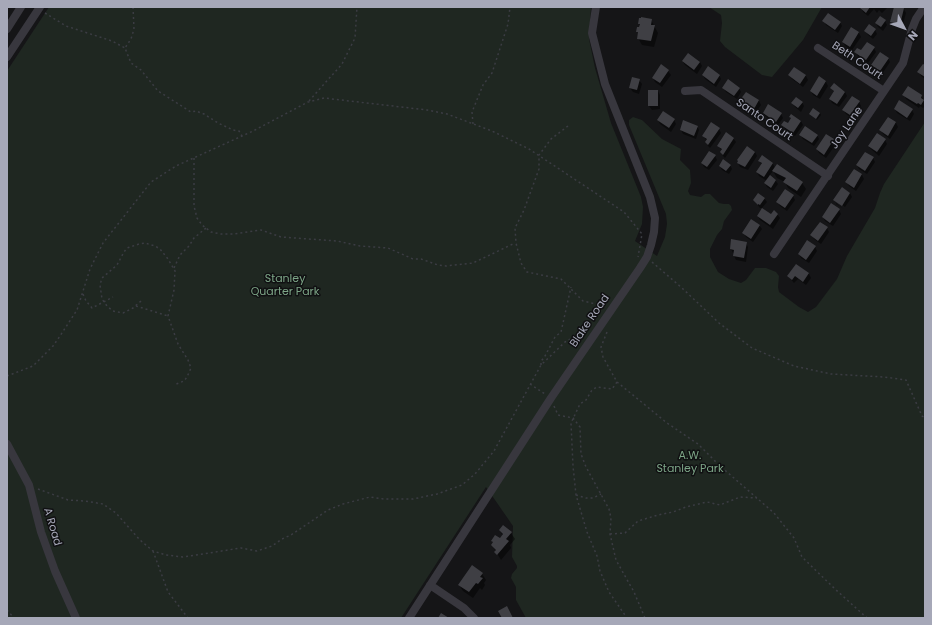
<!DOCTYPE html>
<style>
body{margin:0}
#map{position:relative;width:932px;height:625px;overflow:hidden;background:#151517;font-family:Poppins,sans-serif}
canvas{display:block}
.frame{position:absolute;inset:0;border:8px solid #a6a8b8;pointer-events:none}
.north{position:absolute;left:884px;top:8px;width:40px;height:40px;-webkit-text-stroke:3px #101012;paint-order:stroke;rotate:131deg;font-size:11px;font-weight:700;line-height:16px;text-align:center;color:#a6a8b8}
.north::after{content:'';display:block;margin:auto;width:14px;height:18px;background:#a6a8b8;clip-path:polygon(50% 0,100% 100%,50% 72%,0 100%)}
</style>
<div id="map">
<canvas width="932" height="625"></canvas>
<div class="frame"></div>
<div class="north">N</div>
</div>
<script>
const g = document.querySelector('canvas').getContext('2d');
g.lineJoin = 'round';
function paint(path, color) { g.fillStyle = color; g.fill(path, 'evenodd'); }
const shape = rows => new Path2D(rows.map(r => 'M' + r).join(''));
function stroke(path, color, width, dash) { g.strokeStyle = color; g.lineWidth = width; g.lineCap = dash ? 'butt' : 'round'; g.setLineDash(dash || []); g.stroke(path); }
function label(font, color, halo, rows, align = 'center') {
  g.font = font + ' Poppins,sans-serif'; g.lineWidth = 3; g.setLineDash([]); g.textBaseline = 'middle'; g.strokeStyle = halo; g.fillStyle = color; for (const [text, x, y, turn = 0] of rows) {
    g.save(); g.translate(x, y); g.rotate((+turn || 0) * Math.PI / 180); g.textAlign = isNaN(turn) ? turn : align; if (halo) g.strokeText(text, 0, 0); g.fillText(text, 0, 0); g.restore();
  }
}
paint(shape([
 [49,7,591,7,589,39,595,68,611,123,641,197,643,207,642,224,635,241,657,256,665,237,667,224,666,214,629,125,629,120,633,117,642,120,662,139,681,149,680,160,690,170,691,183,688,191,690,195,701,197,705,194,710,194,719,203,724,204,729,204,731,206,732,210,724,221,722,229,717,235,710,249,710,257,718,272,729,279,741,283,746,280,755,268,766,268,776,272,779,276,778,287,779,292,799,307,808,312,816,307,837,279,847,256,875,208,880,193,884,184,925,122,925,618,526,618,516,600,516,587,511,578,512,574,517,568,517,566,512,557,513,526,486,487,401,618,7,618,7,71],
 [709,7,822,7,803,40,772,77,762,75,725,47,720,41,722,23,721,15]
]), '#1f2721');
paint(shape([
 [862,7,871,8,872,7,888,7,882,13,879,10,877,13,874,9,868,16,863,12,861,8],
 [895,7,904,9,906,13,902,28,894,26,891,22],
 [651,20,658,33,654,47,642,45,638,38,639,34,638,32,640,26,639,23],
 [824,21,840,22,842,26,838,33,826,25],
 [885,21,887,25,883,31,878,27,876,23],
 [852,28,859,33,861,37,852,50,845,46,843,42],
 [875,30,877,34,873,39,868,35,865,31],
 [874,48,876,52,868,63,858,56,855,52,861,52],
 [888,58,890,62,882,74,875,69,872,65],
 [683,62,700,62,702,66,697,74,685,65],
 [925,66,925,79,921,76,919,72],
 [795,68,806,76,808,80,803,87,792,79,789,75],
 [668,71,671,75,662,87,655,82,653,78],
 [703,75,719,75,721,79,716,87,705,79],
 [819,78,826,82,828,86,820,99,813,95,811,91],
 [639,80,642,84,639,94,633,92,630,88],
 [723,88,739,88,741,92,737,99,726,92],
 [832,88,845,92,847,96,839,107,832,103,830,99,834,93],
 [658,91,660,95,660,109,652,110,649,106],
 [746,93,759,101,761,105,756,112,744,104,741,100],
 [904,95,922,96,925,106,923,108,920,106,919,108,906,99],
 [802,102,804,106,801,112,795,107,792,103],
 [859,102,861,106,853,119,846,114,843,110],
 [895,109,912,110,914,114,910,121,897,113],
 [763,113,781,114,783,118,778,125,766,117],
 [820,113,821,115,817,120,810,114],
 [790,117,801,121,803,125,795,136,785,129,783,125,788,125,791,119],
 [888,118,896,123,898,127,890,139,883,134,880,130],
 [658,120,674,120,676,124,671,132,660,124],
 [684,122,697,126,699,130,696,139,683,134,681,130],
 [719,129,721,133,710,148,708,146,706,142,707,141,703,136],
 [800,135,817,135,819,139,814,146,803,139],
 [826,135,833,140,836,144,826,158,819,153,817,149],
 [733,138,736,142,725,158,723,156,721,152,722,151,718,146],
 [885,140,887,144,879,156,872,150,869,147],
 [755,152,757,156,748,170,740,167,738,163],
 [715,156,717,160,709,170,704,167,702,163],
 [762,157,773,164,775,168,802,183,806,189,801,197,788,188,785,182,777,178,773,171,769,176,775,180,778,184,773,191,767,187,765,183,767,181,759,176,757,172,762,165,759,161],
 [873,158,875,162,867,174,859,169,857,165],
 [730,165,732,169,729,174,722,170,720,166],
 [854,170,862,175,864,179,856,191,849,186,846,182],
 [850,193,852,197,845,207,836,201,836,204,844,209,837,204,834,200],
 [793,196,795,200,787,211,780,206,777,202],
 [764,198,767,202,762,208,760,208,754,200],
 [839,210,841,214,833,226,825,221,823,217],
 [777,214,780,218,773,229,760,220,758,216],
 [759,225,762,229,753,242,746,237,743,233],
 [827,228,829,232,821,244,814,239,812,235],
 [746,243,748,247,746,262,736,260,734,256,735,253,733,253,731,249],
 [815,247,817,251,809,263,801,258,799,254],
 [797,265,809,274,811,278,806,285,798,279,794,283,788,276],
 [504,526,511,533,515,539,510,545,511,548,501,560,492,545,493,543,492,541,500,539,503,536,500,531],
 [482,574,486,580,484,583,485,585,482,590,480,588,473,598,463,591,459,585]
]), '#0007');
paint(shape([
 [860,7,870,7,866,13,860,8],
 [894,7,904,8,900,25,890,22],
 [828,13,841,22,835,30,822,21],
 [880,16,886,20,881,27,875,23],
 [641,17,652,19,651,25,655,25,651,41,637,39,638,32,636,32,637,27,639,27,640,24,638,24,639,18,641,18],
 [869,24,876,29,871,36,864,31],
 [851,27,859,32,850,47,842,42],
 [867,42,875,47,866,60,854,52,857,48,861,50],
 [880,52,889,58,880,71,871,65],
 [688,53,700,62,694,70,682,61],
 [661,64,669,70,660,83,652,78],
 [923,64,925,65,925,77,917,72],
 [708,66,720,75,714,84,702,75],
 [794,67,806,75,800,84,788,75],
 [819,76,826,81,817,96,810,91],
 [632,77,640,79,637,90,629,88],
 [728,79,740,88,734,96,722,88],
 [834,83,845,92,837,104,829,99,834,91,830,88],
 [908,86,922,95,921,98,924,100,921,105,918,103,917,104,902,95],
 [648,90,658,90,658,106,648,106],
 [746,92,759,100,754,109,740,100],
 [852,96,860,101,850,115,842,110],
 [796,97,803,102,798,108,791,103],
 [899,100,913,109,907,118,894,109],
 [768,104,782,113,776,122,763,113],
 [813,108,820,113,816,119,809,114],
 [663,111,675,119,669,128,657,120],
 [791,114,801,121,793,133,781,125,784,121,788,123,791,118,789,117],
 [888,117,896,122,888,136,879,130],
 [683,120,698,126,694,136,680,130],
 [711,122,720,128,708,145,705,142,707,139,702,136],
 [805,126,818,135,812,143,799,135],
 [726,132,734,138,723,155,720,152,722,149,717,146],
 [877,133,886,139,877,152,868,146],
 [826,134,834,139,824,155,816,149],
 [747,146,755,152,745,167,737,163,738,161,737,160],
 [709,151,716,155,707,167,701,163],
 [865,152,874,157,865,171,856,165],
 [762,155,773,163,764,177,756,172,762,163,758,161],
 [723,159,731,165,726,171,719,166],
 [777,164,803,182,797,191,783,182,786,178,772,171],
 [854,169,862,174,854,188,845,182],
 [770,175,776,180,771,188,764,183],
 [842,187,850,193,842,206,833,200],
 [785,189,794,195,785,208,776,202],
 [758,193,765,198,760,205,758,204,758,205,753,200],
 [831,203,840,209,830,223,822,217],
 [762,208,771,214,774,210,778,214,770,225,757,216],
 [751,219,760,225,751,239,742,233],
 [820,222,828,227,818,241,810,235],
 [731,239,747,242,744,258,733,256,734,250,730,249],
 [807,240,816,246,806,260,798,254],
 [796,264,809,273,803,282,795,276,792,280,787,276],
 [503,525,512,532,506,539,509,541,497,555,494,552,496,550,491,545,493,542,491,541,495,535,500,538,503,534,499,530],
 [472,565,483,573,480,577,483,578,478,584,476,583,469,592,458,585],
 [507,606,513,618,502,618,498,611],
 [441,613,449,618,438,618]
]), '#3f3f44');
stroke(shape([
 [133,7,134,29,131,39,125,48,131,63,141,70,158,91,191,112,196,111,204,114,218,123,233,130,239,131,242,136],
 [45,13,66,26,112,41,125,48],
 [309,101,342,64,355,38,357,7],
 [473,124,472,112,483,85,492,73,508,24,510,7],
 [568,126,551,139,539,155,539,169,524,210,515,228,516,243,521,263,527,272,561,279,583,301,596,304,604,308],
 [194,158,194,206,197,218,202,225,211,232,221,234,234,234,261,230,281,237,337,241,360,246,388,248,413,259,421,259,438,265,446,266,473,263,515,243],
 [652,262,682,288,719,323,752,348,794,366,831,374,884,377,906,380,922,416,925,418],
 [174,268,180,255,189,246,194,238,206,228],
 [83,294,86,301,92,308,113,297],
 [141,301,133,308,123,313,113,311,107,306,102,299,100,285,102,278,117,265,124,252,127,248,139,244,145,243,155,246,160,249,168,259,175,271,174,290,168,316,178,344,188,360,191,368,187,377,184,381,174,385],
 [136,306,168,316],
 [607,332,601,347,603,357,617,382,667,423,698,444,719,465,774,513,794,538,802,557,835,589,867,618],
 [541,365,541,361,544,358,555,337,561,332,571,287],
 [7,376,33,366,53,346,60,336,77,310,90,269,103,243,151,182,176,166,253,131,308,102,324,98,427,110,447,114,492,131,529,149,624,212,642,234,638,257],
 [617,382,612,389,597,387,592,390,586,400,580,404,571,423,573,466,576,495,587,532,597,556,600,571,609,592,627,618],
 [530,384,545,394],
 [554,406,558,415,573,418,580,427,581,454,586,467,609,509,611,518,610,534,616,560,634,592,645,618],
 [38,489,68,500,85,501,103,504,116,513,140,540,153,551,166,555,183,557,241,548,257,551,272,546,282,539,291,535,328,510,343,504,370,497,384,499,413,499,437,494,462,485,475,474,494,451,541,365,565,342,589,329],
 [576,495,586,498,593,498,601,494],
 [610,534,625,533,638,521,658,515,673,512,686,507,707,502,720,505,740,497,757,498],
 [153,551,168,592,188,618],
 [7,610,14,618]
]), '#3b3c43', 1.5, [2, 3]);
stroke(shape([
 [7,29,21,7],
 [818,48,884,91],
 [7,57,40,7],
 [685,91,701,90,828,176],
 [774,254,903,63,912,29,916,19,924,7],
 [7,444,29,485,41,532,55,571,76,618],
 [430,585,464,608,474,618],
 [409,618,551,398,640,268,647,257,651,245,654,232,655,218,650,197,605,84,592,33,596,7]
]), '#38373e', 8);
label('11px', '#a6a8b8', '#101012', [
 ["Beth Court",857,61,34],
 ["Santo Court",764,120,34],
 ["Joy Lane",847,128,-56],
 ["Blake Road",590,321,-56],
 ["A Road",52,527,74]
]);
label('11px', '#7ca486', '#101012', [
 ["Stanley",285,279],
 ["Quarter Park",285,292],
 ["A.W.",690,456],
 ["Stanley Park",690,469]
]);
</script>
